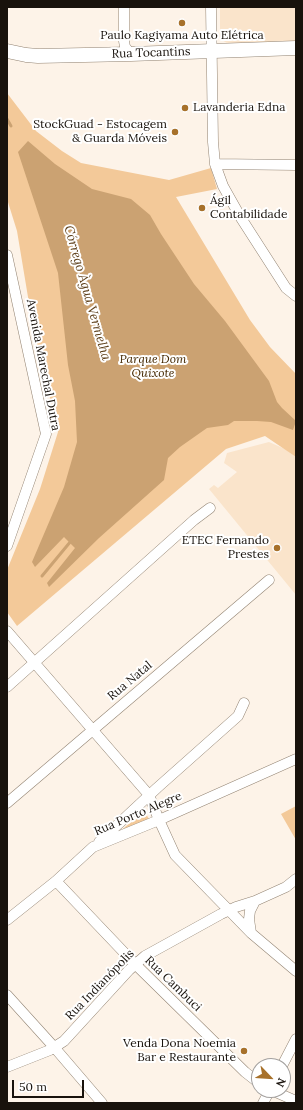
<!DOCTYPE html>
<meta charset="utf-8">
<style>
body{margin:0}
#map{position:relative;width:303px;height:1110px;overflow:hidden;background:#fdf3e8;font-family:Lora,serif}
canvas{display:block}
.frame{position:absolute;inset:0;border:8px solid #18120c;pointer-events:none}
.north{position:absolute;left:251px;top:1058px;width:40px;height:40px;box-sizing:border-box;background:#fff;border:1px solid #a3a09e;border-radius:50%;rotate:115deg;font-size:11px;font-weight:700;line-height:16px;text-align:center;color:#18120c}
.north::after{content:'';display:block;margin:auto;width:14px;height:18px;background:#a7712b;clip-path:polygon(50% 0,100% 100%,50% 72%,0 100%)}
.scale{position:absolute;left:12px;top:1080px;width:72px;height:18px;box-sizing:border-box;border:2px solid #18120c;border-top:0;padding-left:5px;font-size:12px;line-height:14px;white-space:nowrap;color:#18120c;-webkit-text-stroke:3px #fff;paint-order:stroke}
</style>
<div id="map">
<canvas width="303" height="1110"></canvas>
<div class="frame"></div>
<div class="north">N</div>
<div class="scale">50 m</div>
</div>
<script>
const g = document.querySelector('canvas').getContext('2d');
g.lineJoin = 'round';
function paint(path, color) { g.fillStyle = color; g.fill(path, 'evenodd'); }
const shape = rows => new Path2D(rows.map(r => 'M' + r).join(''));
function stroke(path, color, width, dash) { g.strokeStyle = color; g.lineWidth = width; g.lineCap = dash ? 'butt' : 'round'; g.setLineDash(dash || []); g.stroke(path); }
function label(font, color, halo, rows, align = 'center') {
  g.font = font + ' Lora,serif'; g.lineWidth = 4; g.setLineDash([]); g.textBaseline = 'middle'; g.strokeStyle = halo; g.fillStyle = color; for (const [text, x, y, turn = 0] of rows) {
    g.save(); g.translate(x, y); g.rotate((+turn || 0) * Math.PI / 180); g.textAlign = isNaN(turn) ? turn : align; if (halo) g.strokeText(text, 0, 0); g.fillText(text, 0, 0); g.restore();
  }
}
paint(shape([
 [220,7,296,7,296,42,227,43,220,39],
 [269,442,285,449,296,457,296,595,209,489,214,485,218,488,237,472,224,463,227,453]
]), '#fae4cb');
paint(shape([
 [7,93,36,131,62,151,81,163,169,180,211,168,217,189,176,197,250,320,270,347,296,374,296,457,265,436,226,449,17,626,7,612,7,570,40,489,58,432,32,321,17,231,7,199],
 [296,806,296,840,281,814],
 [144,811,151,822,118,833]
]), '#f3c999');
paint(shape([
 [28,141,55,164,92,189,131,199,150,215,161,234,194,284,225,321,269,381,277,402,282,408,296,421,293,430,271,422,257,421,234,421,228,425,207,428,180,447,168,458,164,480,99,538,49,587,47,583,75,548,64,537,35,567,32,562,64,487,77,442,75,401,68,365,58,273,18,152]
]), '#cba272');
stroke(shape([
 [7,119,11,126],
 [42,576,71,541]
]), '#cba272', 3);
const minor = shape([
 [124,7,124,41,125,47,131,54],
 [211,7,213,142,215,164,223,186,241,218,286,288,296,296],
 [215,164,296,165],
 [7,255,46,434,7,546],
 [7,631,149,795,159,820,175,855,251,933,296,971],
 [7,687,194,520,210,508],
 [7,803,269,580],
 [99,842,157,788,238,716,244,703],
 [56,881,135,964,245,1072,259,1083],
 [7,920,56,881,93,847,159,820,296,759],
 [251,933,249,919,250,911,255,901],
 [7,995,54,1047,102,1103],
 [282,1066,296,1039],
 [7,1067,50,1050,64,1041,129,970,145,956,221,914,236,907,255,901,286,887,296,879],
 [271,1090,296,1101],
 [263,1103,270,1090]
]);
const secondary = shape([
 [7,51,26,55,38,56,131,54,296,48]
]);
stroke(minor, '#928372', 11);
stroke(secondary, '#928372', 15);
stroke(minor, '#fff', 10);
stroke(secondary, '#fff', 14);
for (const [x, y, r, color] of [
 [182,23,4,"#a7712b"],
 [185,108,4,"#a7712b"],
 [175,132,4,"#a7712b"],
 [202,208,4,"#a7712b"],
 [277,548,4,"#a7712b"],
 [244,1051,4,"#a7712b"]
]) { const dot = new Path2D(); dot.arc(x, y, r, 0, 2 * Math.PI); g.fillStyle = color; g.fill(dot); stroke(dot, '#fff', 1.5); }
label('12px', '#18120c', '#fff', [
 ["Paulo Kagiyama Auto Elétrica",182,36,"center"],
 ["Lavanderia Edna",193,108,"left"],
 ["StockGuad - Estocagem",167,125],
 ["& Guarda Móveis",167,139],
 ["Ágil",210,201,"left"],
 ["Contabilidade",210,215,"left"],
 ["ETEC Fernando",269,541],
 ["Prestes",269,555],
 ["Venda Dona Noemia",236,1044],
 ["Bar e Restaurante",236,1058]
], 'right');
label('12px', '#18120c', '#fff', [
 ["Rua Tocantins",151,53,-2],
 ["Avenida Marechal Dutra",43,365,79],
 ["Rua Natal",130,681,-40],
 ["Rua Porto Alegre",138,814,-23],
 ["Rua Cambuci",173,984,44],
 ["Rua Indianópolis",100,985,-46]
]);
label('italic 12px', '#442800', '#fff', [
 ["Parque Dom",153,360],
 ["Quixote",153,374]
]);
label('italic 13px', '#5e401b', '#fff', [
 ["Córrego Àgua Vermelha",87,293,74]
]);
</script>
